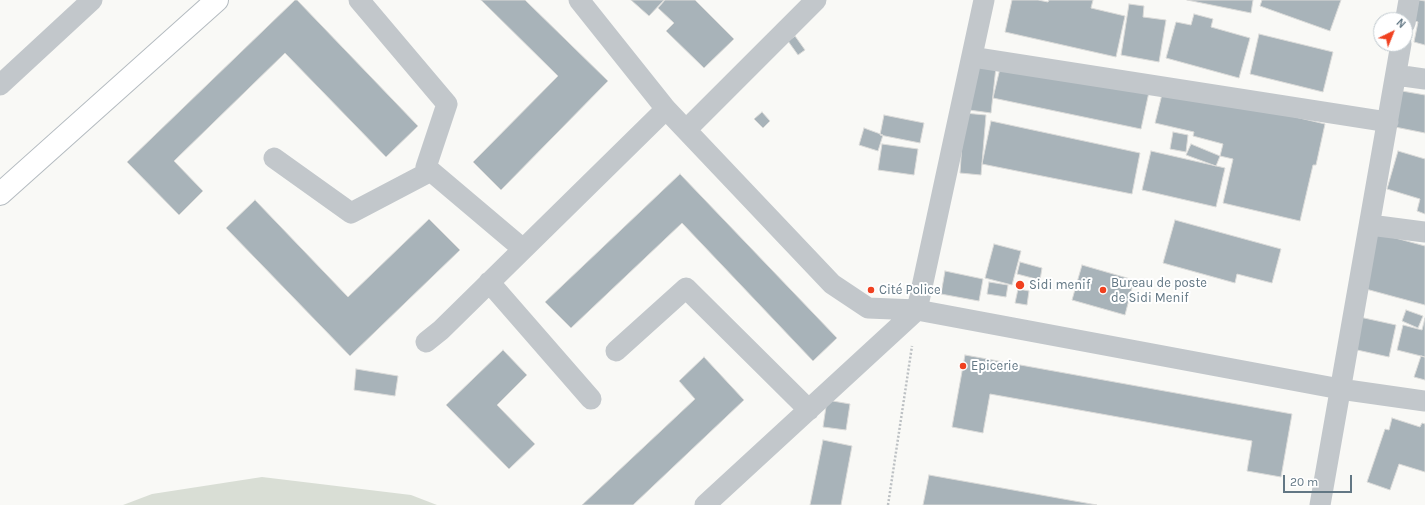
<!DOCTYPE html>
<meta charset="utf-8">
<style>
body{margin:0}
#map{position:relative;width:1425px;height:505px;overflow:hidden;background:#f9f9f6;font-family:Karla,sans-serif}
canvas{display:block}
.north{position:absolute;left:1373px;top:12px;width:40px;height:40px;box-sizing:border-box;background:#fff;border:1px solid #c0c9ce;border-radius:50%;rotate:43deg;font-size:11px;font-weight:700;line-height:16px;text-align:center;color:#627784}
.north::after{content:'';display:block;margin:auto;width:14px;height:18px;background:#f04120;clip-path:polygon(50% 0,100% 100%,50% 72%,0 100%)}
.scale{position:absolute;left:1283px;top:475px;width:69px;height:18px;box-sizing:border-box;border:2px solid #627784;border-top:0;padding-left:5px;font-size:12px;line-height:14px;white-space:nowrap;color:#627784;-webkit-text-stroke:3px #fff;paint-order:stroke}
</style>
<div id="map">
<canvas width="1425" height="505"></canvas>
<div class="north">N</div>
<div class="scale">20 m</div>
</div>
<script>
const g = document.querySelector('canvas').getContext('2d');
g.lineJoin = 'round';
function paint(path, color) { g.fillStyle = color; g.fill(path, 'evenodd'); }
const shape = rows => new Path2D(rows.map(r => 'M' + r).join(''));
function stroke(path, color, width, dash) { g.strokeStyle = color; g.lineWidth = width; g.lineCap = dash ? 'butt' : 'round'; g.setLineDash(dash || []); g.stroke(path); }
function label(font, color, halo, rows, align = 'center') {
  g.font = font + ' Karla,sans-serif'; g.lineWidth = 4; g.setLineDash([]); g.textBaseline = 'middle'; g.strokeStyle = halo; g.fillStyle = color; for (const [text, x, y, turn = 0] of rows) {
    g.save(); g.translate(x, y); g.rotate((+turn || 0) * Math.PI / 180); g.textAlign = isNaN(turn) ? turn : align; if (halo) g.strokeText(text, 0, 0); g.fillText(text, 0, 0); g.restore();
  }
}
paint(shape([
 [262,477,411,495,437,505,123,505,152,494]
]), '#d9ded5');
const building = shape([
 [295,0,297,0,418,126,386,157,285,53,174,161,203,191,179,215,127,162,295,0],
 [481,0,525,0,608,81,501,190,473,162,558,76,481,0],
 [631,0,664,0,649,16,631,0],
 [665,0,695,0,734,39,704,68,666,31,674,23,658,8,665,0],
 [1012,0,1038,0,1048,2,1049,0,1093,0,1091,8,1125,16,1116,57,1005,32,1012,0],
 [1187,0,1253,0,1251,13,1187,0],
 [1262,0,1341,0,1330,31,1260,6,1262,0],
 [1419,0,1425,1,1425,45,1414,42,1418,22,1412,20,1419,0],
 [1129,4,1144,6,1143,17,1166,20,1159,62,1121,55,1129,4],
 [1194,14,1213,19,1211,27,1250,38,1239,78,1166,58,1176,22,1191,25,1194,14],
 [1259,34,1333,52,1323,92,1250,74,1259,34],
 [795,36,805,50,798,55,788,41,795,36],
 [1002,60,1149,92,1141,129,993,98,1002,60],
 [975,64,996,67,991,113,969,110,975,64],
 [1164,86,1325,124,1316,165,1313,165,1300,221,1223,203,1233,159,1220,156,1223,144,1193,136,1194,132,1155,123,1164,86],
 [1402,91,1425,95,1425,133,1395,127,1402,91],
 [762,112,770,121,763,128,754,119,762,112],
 [964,113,986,115,981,175,960,173,964,113],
 [884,115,924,123,920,143,880,135,884,115],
 [991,121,1140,153,1132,194,982,164,991,121],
 [864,128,883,135,878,151,859,145,864,128],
 [1173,132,1188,135,1186,152,1170,149,1173,132],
 [882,144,918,149,914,175,878,170,882,144],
 [1191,144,1220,156,1216,166,1186,155,1191,144],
 [1151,151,1225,168,1216,207,1142,190,1151,151],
 [1398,151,1425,159,1425,214,1417,211,1420,199,1387,189,1398,151],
 [680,174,837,338,813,361,682,223,571,328,545,302,680,174],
 [255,200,348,297,429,219,460,250,350,356,226,228,255,200],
 [1175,220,1281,249,1272,283,1237,274,1235,283,1163,263,1175,220],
 [1377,233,1425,246,1425,305,1362,288,1377,233],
 [994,244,1021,251,1012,285,985,278,994,244],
 [1020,262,1042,268,1040,280,1017,274,1020,262],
 [1082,265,1134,280,1125,315,1072,300,1082,265],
 [945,271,983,279,979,301,941,294,945,271],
 [989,282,1008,285,1006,297,987,294,989,282],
 [1018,289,1029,291,1027,305,1015,303,1018,289],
 [1406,310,1423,316,1418,328,1402,321,1406,310],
 [1355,316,1396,325,1389,357,1348,348,1355,316],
 [1425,318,1425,357,1397,350,1403,325,1422,330,1425,318],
 [503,350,527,375,497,405,535,444,509,469,446,405,503,350],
 [965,355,1292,414,1281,477,1247,471,1252,441,990,394,983,433,952,427,965,355],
 [1421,356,1425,357,1425,380,1414,377,1421,356],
 [704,357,744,400,633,505,582,505,695,399,679,381,704,357],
 [356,369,398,376,395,396,354,390,356,369],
 [827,400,850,404,846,430,823,427,827,400],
 [1392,418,1420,427,1422,423,1425,424,1425,472,1399,464,1390,490,1367,482,1385,429,1389,430,1392,418],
 [823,440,852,446,841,505,810,505,823,440],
 [929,475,1097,505,923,505,929,475]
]);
paint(building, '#a8b3b9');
stroke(building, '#dbdbd9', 1);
const secondary = shape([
 [0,194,217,0]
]);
stroke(secondary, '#b4bbc0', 24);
stroke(shape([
 [888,505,912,346]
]), '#bcc0c3', 2.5, [2, 2]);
stroke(shape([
 [359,0,447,104,426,167,523,249],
 [579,0,666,109,832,284,868,308,917,310,1340,389,1425,401],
 [1405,23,1409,0],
 [972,57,1388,122],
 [1396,75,1425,79],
 [0,85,92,0],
 [686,130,816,0],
 [274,158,351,213,431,171],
 [1370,225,1425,232],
 [489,282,591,399],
 [426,342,441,330,666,109],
 [616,351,686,288,809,410],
 [705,505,917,310,984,0],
 [1320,505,1401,44]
]), '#c2c7cb', 21);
stroke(secondary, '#fff', 22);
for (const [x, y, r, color] of [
 [1020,285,5,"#f04120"],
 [871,290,4,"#f04120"],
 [1103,290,4,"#f04120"],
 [963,366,4,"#f04120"]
]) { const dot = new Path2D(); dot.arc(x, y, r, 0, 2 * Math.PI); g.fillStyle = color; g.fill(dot); stroke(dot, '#fff', 1.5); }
label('13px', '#627784', '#fff', [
 ["Bureau de poste",1111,283],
 ["de Sidi Menif",1111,298],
 ["Sidi menif",1029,285],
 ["Cité Police",879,290],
 ["Epicerie",971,366]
], 'left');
</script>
